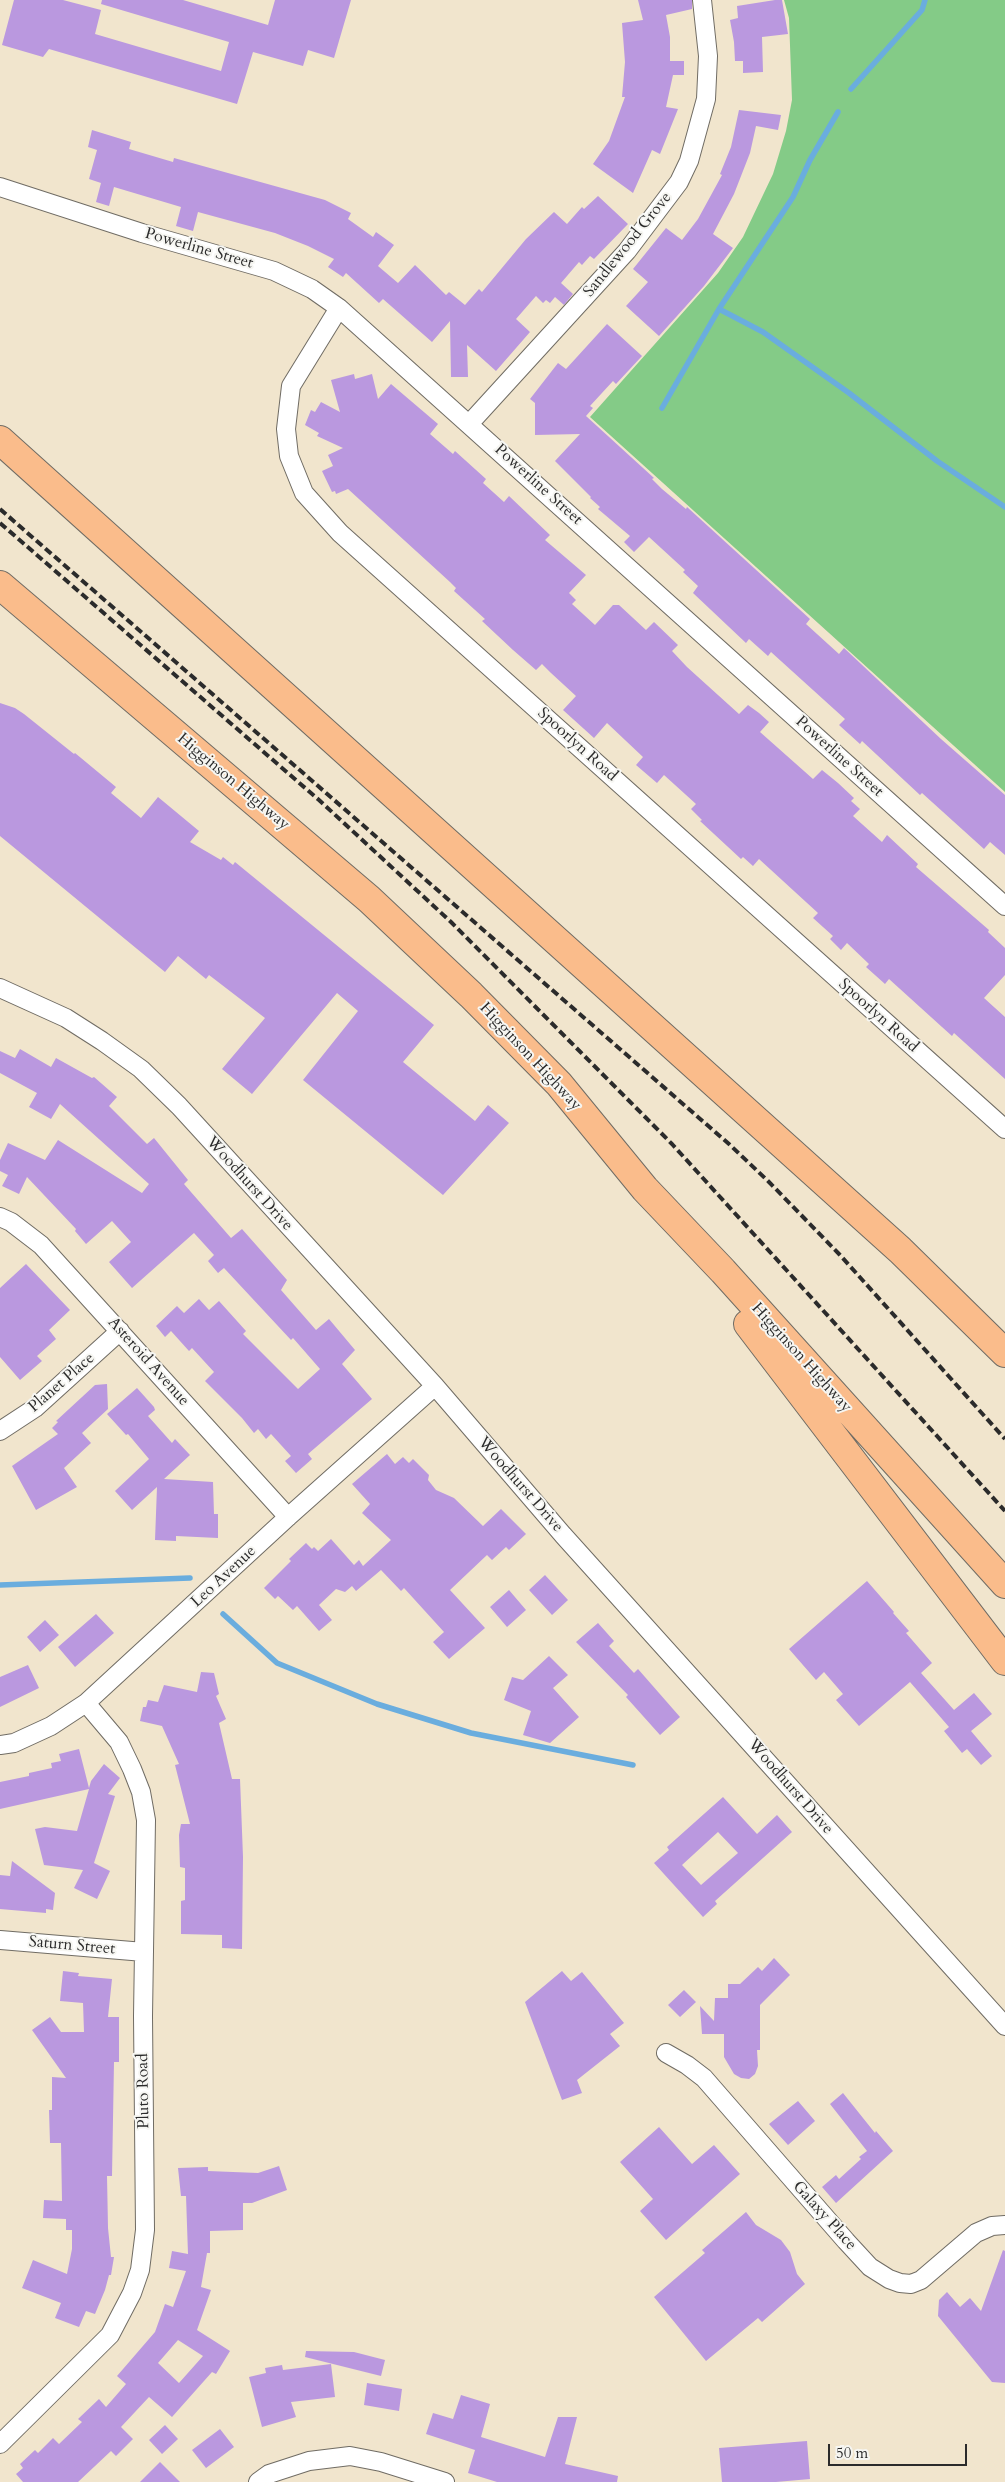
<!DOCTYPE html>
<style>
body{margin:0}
#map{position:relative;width:1005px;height:2482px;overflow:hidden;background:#f1e5cd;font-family:Cardo,serif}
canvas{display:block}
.scale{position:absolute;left:828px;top:2444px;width:139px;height:22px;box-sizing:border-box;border:2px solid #2b2b2b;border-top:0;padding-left:6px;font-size:15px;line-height:18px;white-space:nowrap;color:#2b2b2b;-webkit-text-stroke:4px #f6f6f2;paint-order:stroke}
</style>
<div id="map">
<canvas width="1005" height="2482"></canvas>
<div class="scale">50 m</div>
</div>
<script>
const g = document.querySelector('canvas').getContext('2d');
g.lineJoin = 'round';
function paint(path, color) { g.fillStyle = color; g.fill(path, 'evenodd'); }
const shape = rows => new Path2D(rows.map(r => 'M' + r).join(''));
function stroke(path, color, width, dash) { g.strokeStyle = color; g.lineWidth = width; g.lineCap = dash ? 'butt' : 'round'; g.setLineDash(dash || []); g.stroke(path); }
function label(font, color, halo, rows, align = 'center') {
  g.font = font + ' Cardo,serif'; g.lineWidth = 4; g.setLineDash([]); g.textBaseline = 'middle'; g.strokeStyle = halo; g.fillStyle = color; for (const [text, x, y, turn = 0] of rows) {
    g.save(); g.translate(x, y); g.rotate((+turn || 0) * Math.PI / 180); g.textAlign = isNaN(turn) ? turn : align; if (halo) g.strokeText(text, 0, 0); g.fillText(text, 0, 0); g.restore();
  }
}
paint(shape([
 [784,0,1005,0,1005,792,590,417,718,273,743,237,773,174,786,131,792,100,789,18]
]), '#84cb87');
stroke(shape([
 [851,89,922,10,925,0],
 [719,309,763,332,849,393,937,461,1005,507],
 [662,408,719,309,793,197,810,160,838,112],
 [0,1585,190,1578],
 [223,1614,277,1663,377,1704,471,1733,633,1765]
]), '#6aadde', 5.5);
paint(shape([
 [14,0,63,0,101,10,95,34,221,71,229,42,101,4,102,0,183,0,268,25,275,0,351,0,334,58,308,50,303,66,253,52,237,104,49,49,43,57,2,45],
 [638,0,692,0,692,9,666,15,670,37,670,61,684,61,684,75,673,75,666,107,678,109,660,154,652,150,633,193,593,164,609,141,625,97,622,97,625,62,622,23,643,20],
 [775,0,782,0,788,34,762,37,763,72,743,73,743,61,735,61,734,42,730,20,738,18,737,6],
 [739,110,781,115,778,130,756,126,750,153,734,194,713,234,733,248,704,286,659,336,626,306,648,282,633,269,666,228,682,240,698,219,722,175,720,174,731,147],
 [92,130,131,142,129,149,173,162,174,158,325,200,351,213,348,219,373,237,376,232,394,245,378,266,398,283,415,265,446,295,449,292,465,305,479,289,482,292,526,239,554,212,567,224,582,207,584,209,598,196,628,224,594,259,590,256,582,265,579,262,561,283,573,294,564,305,555,297,550,303,546,300,543,303,536,296,516,319,530,332,496,371,467,345,468,377,451,377,450,321,432,342,383,299,379,303,346,273,343,277,328,267,334,259,308,246,275,233,198,212,193,231,176,226,181,207,114,187,109,206,96,202,101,183,89,179,97,150,88,147],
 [607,324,642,356,616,384,613,381,590,406,593,408,586,416,654,478,652,479,662,489,686,509,687,507,810,619,806,624,839,654,844,648,941,739,1005,795,1005,855,990,842,984,849,922,793,920,795,862,741,860,744,839,725,845,719,771,652,768,656,749,639,746,643,693,593,698,586,683,572,685,570,649,537,634,552,624,542,630,536,598,509,600,507,590,498,591,497,555,461,580,434,535,435,535,403,530,399,558,363,566,369],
 [354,374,355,379,372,374,378,399,391,384,438,424,430,434,453,454,455,451,486,479,483,483,504,502,509,496,550,535,545,540,586,575,569,593,576,600,572,604,595,625,613,605,619,605,646,630,654,622,678,645,672,651,687,667,739,714,748,705,759,713,769,722,760,732,813,779,822,770,838,783,854,798,851,801,860,809,853,816,882,842,887,835,918,864,916,867,989,930,988,932,1005,948,1005,975,984,998,1005,1017,1005,1079,954,1033,952,1036,942,1027,889,979,885,984,866,967,869,964,847,943,841,950,830,939,833,936,813,918,818,913,759,859,753,866,743,857,741,859,700,821,702,820,691,809,696,804,664,775,657,783,636,765,643,757,607,723,594,738,563,710,576,696,551,673,542,664,536,670,513,650,482,621,485,619,454,591,456,588,450,582,348,489,336,494,335,491,332,492,322,471,333,466,328,455,343,448,317,436,319,433,305,425,311,410,315,412,321,402,340,412,331,380],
 [0,703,15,708,24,714,74,754,75,753,116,787,111,793,141,818,158,797,199,831,190,842,221,860,223,857,233,865,235,862,434,1025,403,1062,475,1121,488,1105,509,1123,443,1195,303,1080,358,1011,337,993,252,1094,222,1069,265,1018,209,975,206,979,178,956,165,972,0,836],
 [20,1049,51,1067,56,1058,92,1078,94,1077,117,1097,109,1106,147,1144,154,1138,188,1180,184,1184,231,1238,242,1229,287,1280,281,1290,316,1330,329,1319,355,1350,342,1364,372,1399,308,1454,312,1459,296,1473,285,1461,291,1456,271,1434,266,1439,258,1429,254,1433,242,1418,205,1381,214,1372,192,1348,189,1351,171,1331,165,1337,156,1326,177,1306,184,1313,199,1299,209,1310,219,1301,246,1331,243,1334,298,1389,320,1369,293,1338,291,1340,224,1268,218,1273,208,1261,214,1255,194,1233,132,1288,109,1262,131,1242,112,1221,86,1244,75,1231,76,1229,27,1177,19,1194,2,1186,8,1175,0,1171,0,1160,8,1143,45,1160,58,1140,142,1193,149,1184,60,1104,51,1119,29,1107,37,1093,0,1073,0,1051,15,1058],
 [26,1264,70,1310,49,1330,56,1339,37,1356,42,1361,20,1380,0,1357,0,1288],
 [107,1384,108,1409,82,1433,91,1443,64,1468,77,1487,36,1510,12,1466,58,1434,52,1428,58,1422,56,1421,95,1385],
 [137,1388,154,1407,155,1410,148,1416,172,1443,175,1439,190,1455,164,1479,213,1482,214,1514,218,1514,218,1538,176,1536,176,1541,155,1540,157,1487,132,1510,115,1491,149,1459,128,1434,126,1435,107,1414],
 [387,1454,395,1464,403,1457,409,1463,413,1459,429,1475,428,1480,436,1490,454,1498,483,1526,501,1509,526,1534,509,1550,506,1547,492,1560,487,1555,450,1590,485,1628,449,1659,433,1642,444,1632,404,1588,401,1591,381,1570,356,1591,352,1586,345,1592,336,1589,319,1605,332,1620,319,1631,297,1606,293,1610,278,1596,275,1599,264,1588,291,1561,289,1559,306,1543,312,1549,314,1547,318,1551,331,1539,354,1565,359,1560,363,1566,391,1540,362,1513,370,1504,352,1484],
 [545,1575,568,1600,552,1615,529,1590],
 [867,1581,894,1612,893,1613,909,1631,906,1633,932,1663,921,1673,954,1710,974,1693,992,1714,971,1731,992,1756,981,1765,967,1749,962,1753,944,1731,949,1727,910,1682,859,1726,836,1700,843,1694,824,1672,816,1680,789,1649],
 [509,1590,526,1610,507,1627,490,1607],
 [96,1614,114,1633,75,1667,58,1647],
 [45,1620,59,1635,40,1652,27,1637],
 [598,1623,614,1641,609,1646,634,1673,638,1669,680,1717,660,1735,626,1697,628,1695,576,1642],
 [549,1656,568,1675,553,1688,579,1717,550,1743,523,1735,531,1711,504,1700,512,1677,523,1680],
 [28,1665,39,1688,0,1707,0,1677],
 [201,1672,214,1673,219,1694,216,1696,226,1719,219,1723,232,1779,240,1779,243,1857,242,1949,222,1948,222,1935,181,1934,181,1901,185,1900,185,1868,180,1867,179,1835,181,1824,190,1824,175,1765,179,1764,162,1726,140,1721,143,1707,146,1707,148,1700,158,1702,164,1685,197,1692],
 [79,1749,89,1788,91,1781,104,1764,120,1778,108,1794,115,1796,94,1863,110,1871,97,1899,74,1888,83,1870,44,1865,35,1829,45,1827,77,1831,89,1789,0,1809,0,1782,29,1776,29,1773,52,1768,51,1763,61,1761,59,1754],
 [723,1797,757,1834,777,1815,792,1832,715,1901,717,1904,703,1917,654,1863,669,1850,667,1847],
 [718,1832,738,1853,701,1885,682,1865],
 [12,1861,55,1893,53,1910,46,1909,46,1913,0,1909,0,1875,10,1876],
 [774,1958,790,1975,760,2005,760,2050,757,2050,758,2066,755,2074,749,2079,741,2078,734,2074,724,2057,724,2034,702,2034,700,2006,714,2021,715,1998,728,1998,728,1984,740,1984,758,1967,762,1971],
 [63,1971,79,1973,78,1976,112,1979,108,2017,119,2017,119,2062,114,2062,112,2176,107,2176,108,2228,111,2257,114,2257,111,2275,109,2275,105,2290,95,2314,86,2311,79,2327,55,2318,61,2303,22,2288,33,2260,67,2274,72,2249,72,2230,66,2230,66,2219,43,2218,44,2200,62,2201,61,2143,50,2143,49,2110,52,2110,52,2077,66,2078,32,2030,50,2017,61,2032,84,2032,83,2003,60,2001],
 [562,1971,571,1981,582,1972,624,2023,610,2034,620,2046,577,2080,582,2093,562,2100,525,2002],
 [684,1990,696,2002,680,2017,668,2005],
 [843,2093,875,2133,876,2131,893,2151,836,2203,822,2187,836,2175,839,2179,861,2159,859,2157,867,2151,830,2104],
 [798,2101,815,2121,788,2145,769,2124],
 [659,2127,692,2164,714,2145,740,2174,666,2240,640,2211,653,2199,620,2162],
 [279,2166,287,2190,252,2203,243,2203,243,2230,210,2231,210,2253,207,2253,201,2287,211,2290,197,2330,230,2351,216,2374,212,2372,172,2417,149,2397,121,2427,133,2439,116,2456,111,2451,78,2482,23,2482,16,2474,23,2468,20,2464,35,2450,38,2453,53,2438,59,2444,82,2422,78,2419,99,2399,106,2407,126,2384,117,2376,155,2332,165,2304,173,2307,186,2271,169,2268,172,2251,188,2254,186,2196,181,2196,178,2168,208,2167,208,2171,258,2173],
 [178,2340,203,2356,179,2383,158,2363],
 [746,2212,756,2225,781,2240,790,2252,797,2274,805,2284,762,2322,758,2318,706,2361,654,2297,705,2253,702,2250],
 [1003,2250,1005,2251,1005,2383,992,2382,938,2316,939,2300,947,2292,960,2307,970,2298,981,2311],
 [306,2351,354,2352,385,2360,381,2376,305,2357],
 [331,2364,335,2397,291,2402,296,2417,262,2427,249,2377,266,2373,265,2368,282,2365,283,2370],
 [367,2383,402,2389,399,2411,364,2405],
 [461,2395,490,2404,481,2437,545,2457,558,2417,577,2417,565,2464,618,2476,617,2482,497,2482,468,2473,475,2450,426,2434,433,2413,453,2419],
 [165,2425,178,2439,162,2454,149,2440],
 [220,2429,234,2447,206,2468,192,2450],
 [807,2441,810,2479,776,2482,722,2482,719,2448],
 [160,2462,180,2482,140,2482]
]), '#ba98df');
const street = shape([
 [0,187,142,233,274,271,312,289,339,308,1005,906],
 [339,308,291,386,286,429,289,456,304,493,340,533,1005,1129],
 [470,423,627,251,679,182,689,161,706,99,708,56,702,0],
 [0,988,66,1018,102,1041,141,1069,179,1106,435,1386,563,1535,1005,2026],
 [0,1217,11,1222,41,1245,288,1517],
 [0,1431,35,1408,120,1331],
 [0,1745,14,1743,51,1726,86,1703,288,1517,435,1386],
 [0,1940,144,1952],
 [666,2053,687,2065,704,2078,846,2241,870,2267,889,2279,900,2283,911,2284,921,2280,976,2233,992,2226,1005,2225],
 [0,2444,110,2335,132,2293,140,2270,145,2230,143,2016,146,1820,141,1792,132,1769,119,1742,86,1703],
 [258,2482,269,2474,309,2461,350,2456,381,2462,445,2482]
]);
const highway = shape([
 [0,440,900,1250,1005,1353],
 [0,585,369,899,471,995,559,1084,645,1189,723,1271,1005,1584],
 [748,1324,1005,1661]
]);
stroke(street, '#706c64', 20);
stroke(highway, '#706c64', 30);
stroke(street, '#fff', 18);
stroke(highway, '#fabc8b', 28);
stroke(shape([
 [0,509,729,1144,768,1181,840,1255,1005,1439],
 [0,523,319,800,451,922,672,1144,1005,1511]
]), '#2b2b2b', 4, [8, 4]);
label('16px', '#2b2b2b', '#f6f6f2', [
 ["Sandlewood Grove",628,245,-51],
 ["Powerline Street",199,249,16],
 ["Powerline Street",538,485,42],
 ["Spoorlyn Road",577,745,42],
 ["Powerline Street",839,757,42],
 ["Higginson Highway",233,782,40],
 ["Spoorlyn Road",878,1016,42],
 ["Higginson Highway",530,1057,47],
 ["Woodhurst Drive",249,1184,48],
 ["Higginson Highway",801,1358,48],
 ["Asteroid Avenue",148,1362,48],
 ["Planet Place",62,1383,-41],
 ["Woodhurst Drive",520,1485,49],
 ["Leo Avenue",224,1577,-43],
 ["Woodhurst Drive",790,1787,49],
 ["Saturn Street",72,1946,5],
 ["Pluto Road",144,2091,-91],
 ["Galaxy Place",824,2216,48]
]);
</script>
